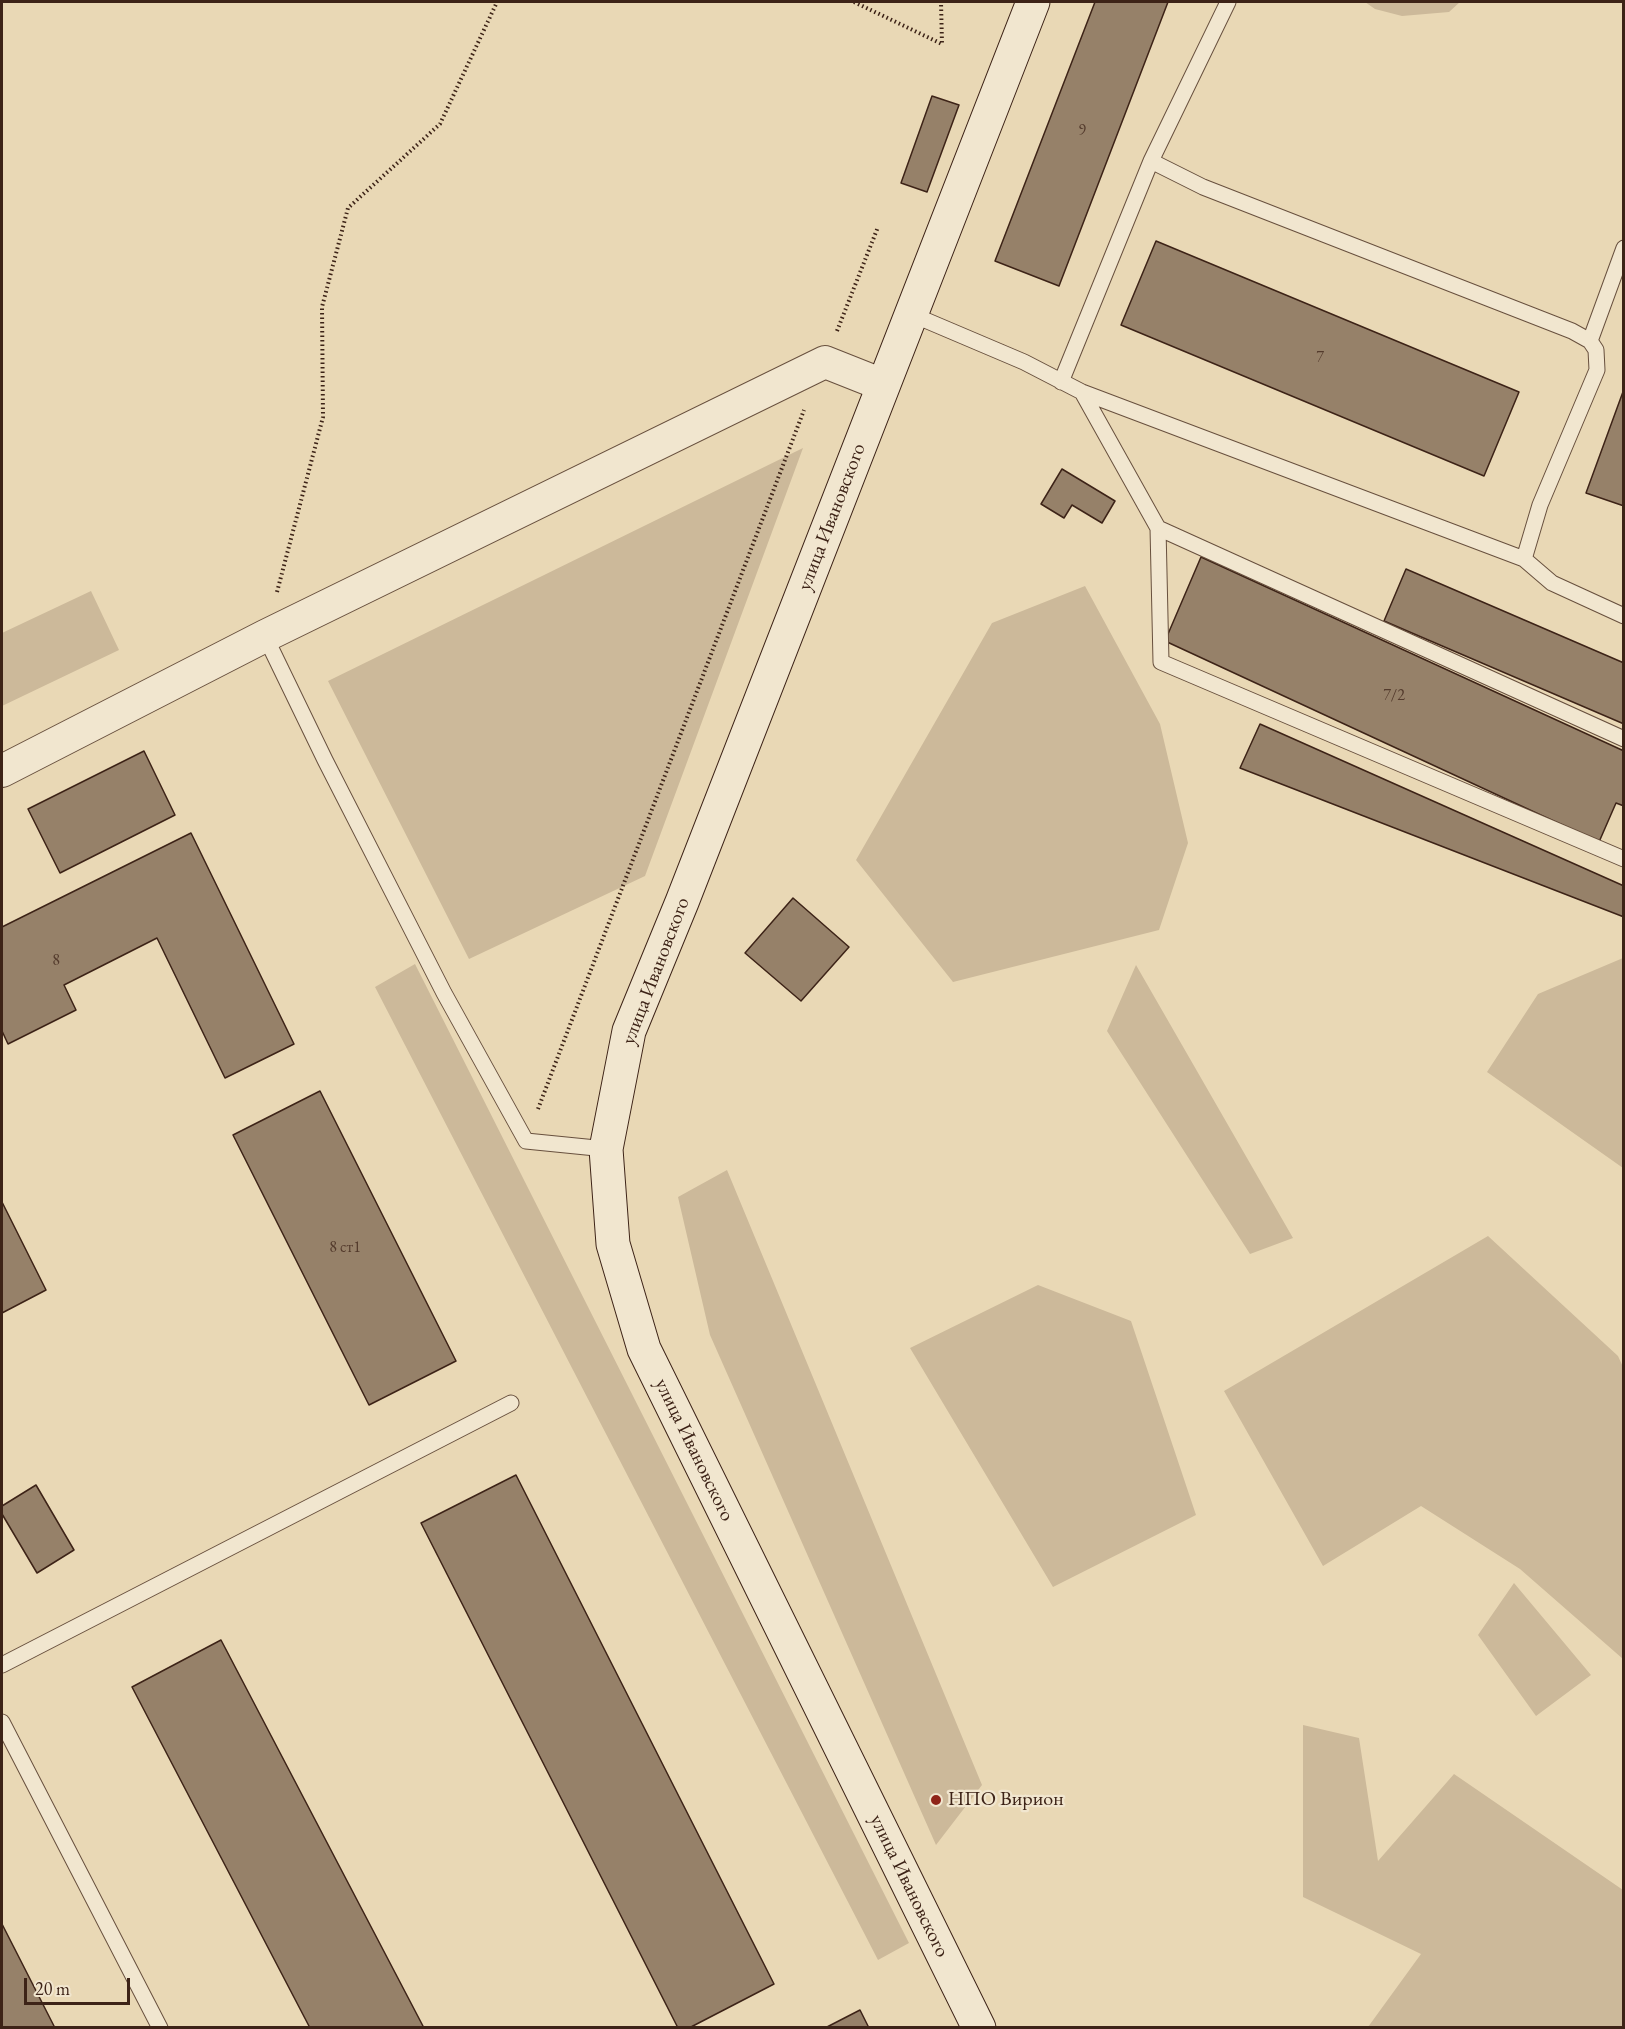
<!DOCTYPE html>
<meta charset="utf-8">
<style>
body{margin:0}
#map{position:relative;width:1625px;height:2029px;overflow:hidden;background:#e9d8b5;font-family:"EB Garamond",serif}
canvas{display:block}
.frame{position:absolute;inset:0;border:3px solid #3d2317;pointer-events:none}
.scale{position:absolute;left:24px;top:1978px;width:106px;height:27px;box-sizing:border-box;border:3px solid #3d2317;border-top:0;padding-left:8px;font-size:18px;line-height:21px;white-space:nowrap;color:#3d2317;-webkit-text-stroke:4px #f1e6cf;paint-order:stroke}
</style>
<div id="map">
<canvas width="1625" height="2029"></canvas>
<div class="frame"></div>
<div class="scale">20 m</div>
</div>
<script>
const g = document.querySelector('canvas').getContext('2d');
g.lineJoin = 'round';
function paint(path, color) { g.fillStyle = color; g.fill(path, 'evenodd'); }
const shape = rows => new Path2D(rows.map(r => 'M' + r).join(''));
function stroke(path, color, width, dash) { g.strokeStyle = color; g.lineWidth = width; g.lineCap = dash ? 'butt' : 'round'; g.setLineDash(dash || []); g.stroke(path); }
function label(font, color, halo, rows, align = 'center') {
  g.font = font + ' "EB Garamond",serif'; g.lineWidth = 4.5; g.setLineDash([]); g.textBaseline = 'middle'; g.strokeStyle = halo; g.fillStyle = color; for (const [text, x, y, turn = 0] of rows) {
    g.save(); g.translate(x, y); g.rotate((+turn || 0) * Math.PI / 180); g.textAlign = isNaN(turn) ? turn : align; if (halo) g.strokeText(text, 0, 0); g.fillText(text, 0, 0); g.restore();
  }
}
paint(shape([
 [1365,2,1460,2,1449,12,1402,16,1375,9],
 [803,448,645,876,469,959,328,681],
 [1085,586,1160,724,1188,843,1159,930,953,982,856,860,992,623],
 [91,591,119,650,2,706,2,633],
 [1623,958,1623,1168,1487,1072,1538,994],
 [415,964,909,1943,878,1960,375,987],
 [1136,965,1293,1238,1250,1254,1107,1031],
 [727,1170,982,1785,936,1845,710,1335,678,1197],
 [1488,1236,1618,1356,1623,1367,1623,1659,1520,1569,1421,1506,1323,1566,1224,1391],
 [1038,1285,1131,1321,1196,1515,1053,1587,910,1348],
 [1514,1583,1591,1675,1536,1716,1478,1635],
 [1303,1725,1359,1738,1378,1861,1454,1774,1623,1890,1623,2027,1368,2027,1421,1954,1303,1897]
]), '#ccb99a');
const building = shape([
 [1095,2,1168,2,1059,286,995,261,1095,2],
 [932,96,959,105,927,192,901,183,932,96],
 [1156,241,1519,392,1484,476,1121,325,1156,241],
 [1624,389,1624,506,1586,493,1624,389],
 [1062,469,1115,501,1102,523,1072,505,1064,518,1041,504,1062,469],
 [1201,557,1624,751,1624,806,1616,803,1599,842,1165,641,1201,557],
 [1406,569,1624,663,1624,724,1384,621,1406,569],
 [1260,724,1624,886,1624,917,1240,768,1260,724],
 [144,751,175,815,60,873,28,809,144,751],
 [191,833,294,1044,225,1078,157,938,64,985,76,1010,8,1044,2,1031,2,927,191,833],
 [793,898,849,947,801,1001,745,953,793,898],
 [320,1091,456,1361,369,1405,233,1135,320,1091],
 [2,1202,46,1290,2,1313,2,1202],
 [516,1475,774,1984,689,2028,678,2028,421,1523,516,1475],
 [36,1485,74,1550,37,1573,2,1514,2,1506,36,1485],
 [221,1640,424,2028,310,2028,132,1687,221,1640],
 [2,1924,55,2028,2,2028,2,1924],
 [860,2010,869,2028,825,2028,860,2010]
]);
paint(building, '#968169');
stroke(building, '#3d2317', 1.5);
const service = shape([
 [1151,161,1203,187,1572,331,1590,341,1596,350,1597,370,1540,505,1524,559,1552,583,1624,616],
 [911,314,1024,362,1082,392,1524,559],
 [1590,341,1624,248],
 [1061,382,1151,161,1228,2],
 [1082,392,1158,528,1161,662,1624,859],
 [1158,528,1624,739],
 [265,636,325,760,444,993,526,1141,606,1149],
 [2,1665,511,1403],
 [2,1722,160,2028]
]);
const minor = shape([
 [2,771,265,636,825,362,883,385]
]);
const secondary = shape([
 [979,2028,644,1349,613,1244,606,1149,629,1031,682,902,1033,2]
]);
stroke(service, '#68503e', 17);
stroke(minor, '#68503e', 34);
stroke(secondary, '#3d2317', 35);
stroke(shape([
 [854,2,942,44,941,2],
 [837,331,878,227],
 [277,592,323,417,322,307,348,208,440,124,497,2],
 [538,1109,804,410]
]), '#3d2317', 4, [1.5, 3]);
stroke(service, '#f1e6cf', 15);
stroke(minor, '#f1e6cf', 32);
stroke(secondary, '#f1e6cf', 33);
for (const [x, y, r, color] of [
 [936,1800,6,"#8f2418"]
]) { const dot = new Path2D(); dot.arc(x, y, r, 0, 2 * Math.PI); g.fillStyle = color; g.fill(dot); stroke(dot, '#f1e6cf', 2); }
label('16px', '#533a2c', null, [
 ["9",1082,131],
 ["7",1320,358],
 ["7/2",1394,696],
 ["8",56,961],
 ["8 ст1",345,1248]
]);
label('20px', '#3d2317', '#f1e6cf', [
 ["улица Ивановского",832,517,-69],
 ["улица Ивановского",656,971,-69],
 ["улица Ивановского",694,1450,64],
 ["улица Ивановского",909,1886,64]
]);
label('20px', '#3d2317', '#f1e6cf', [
 ["НПО Вирион",948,1800]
], 'left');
</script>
